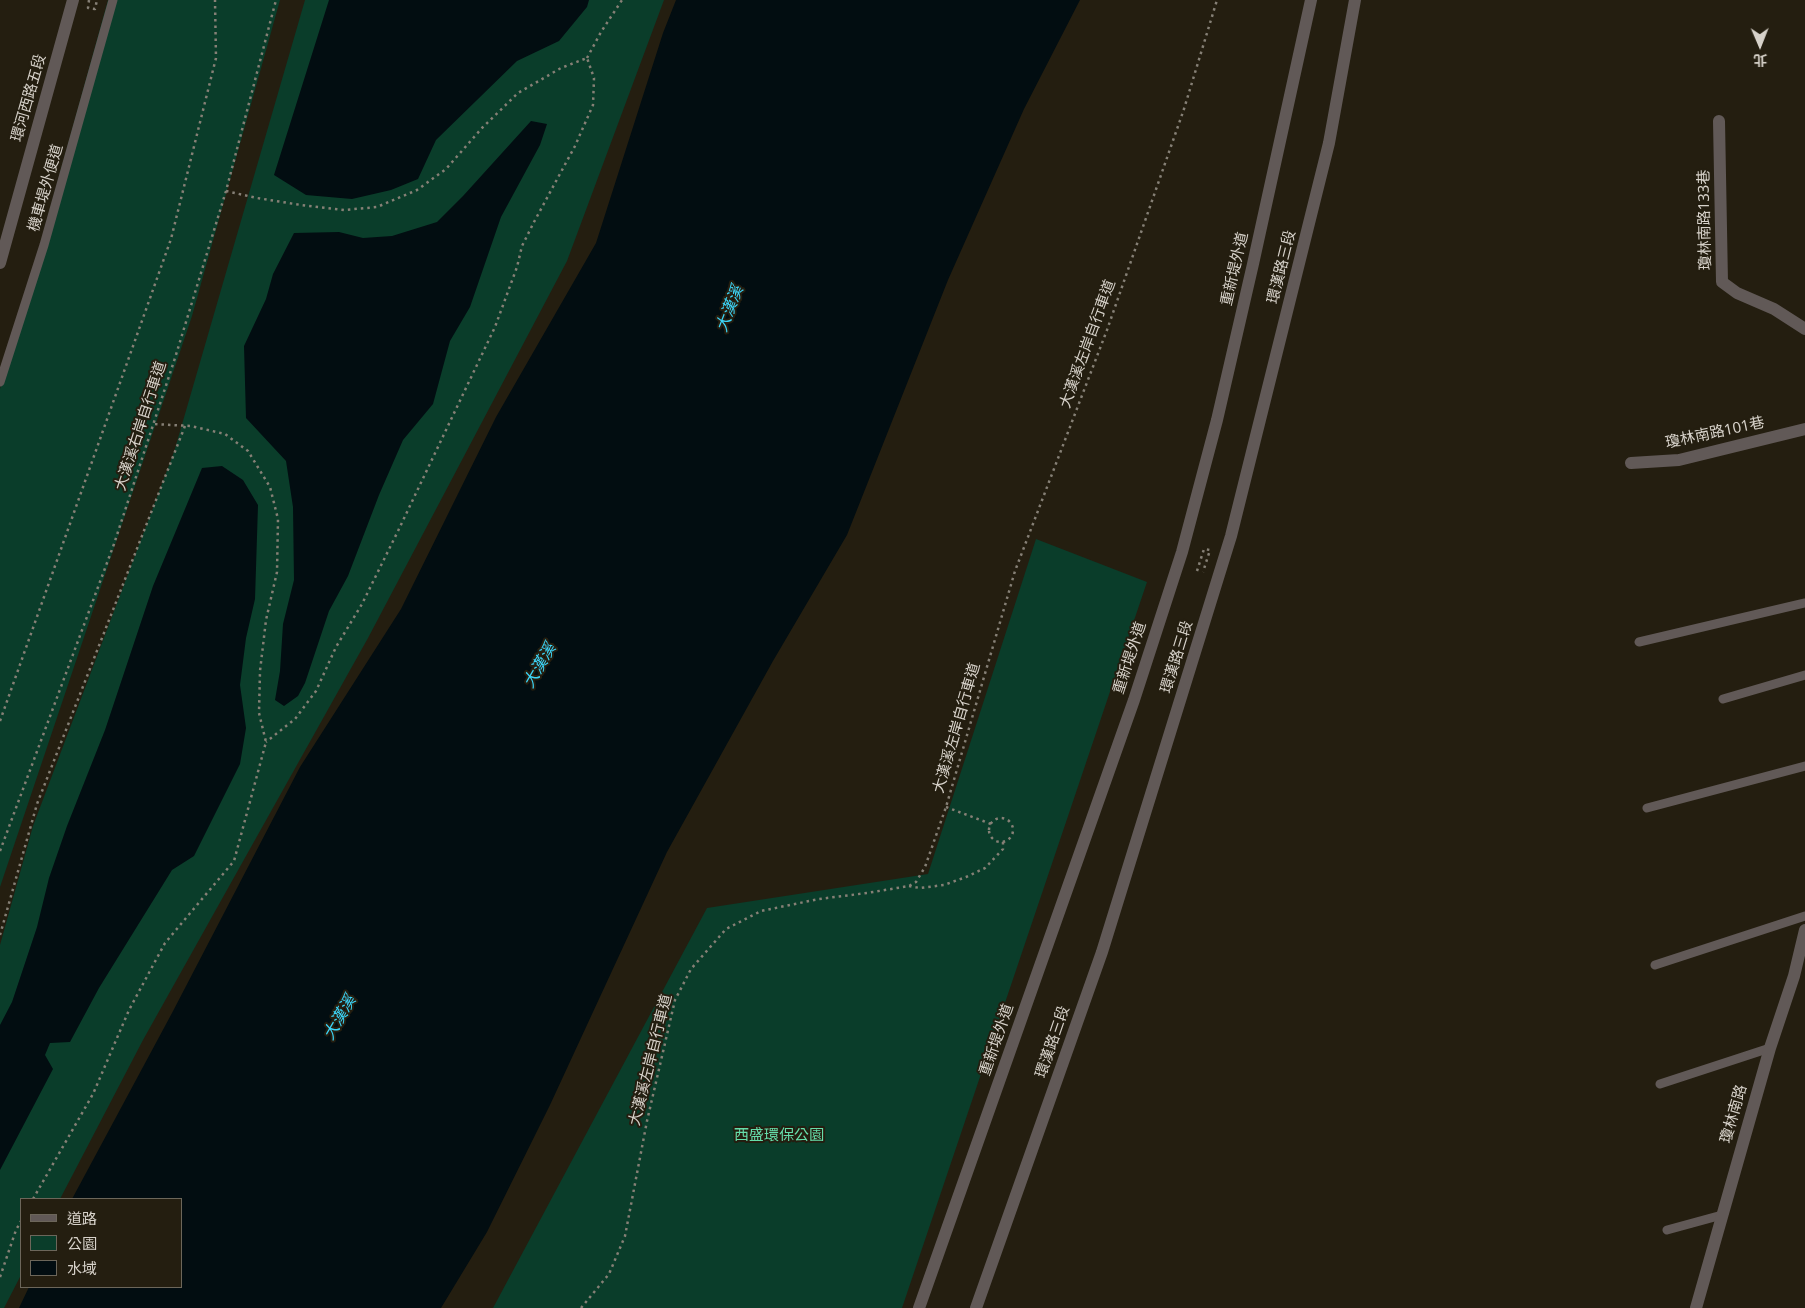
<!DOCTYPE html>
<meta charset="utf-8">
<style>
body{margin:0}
#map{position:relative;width:1805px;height:1308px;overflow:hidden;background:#241e10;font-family:"Noto Sans","Noto Sans TC",sans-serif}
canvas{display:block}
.legend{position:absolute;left:20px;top:1198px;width:162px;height:90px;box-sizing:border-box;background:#241e10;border:1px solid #6c665a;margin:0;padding:6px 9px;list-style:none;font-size:15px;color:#d7d2ca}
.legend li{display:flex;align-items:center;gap:10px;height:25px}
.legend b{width:25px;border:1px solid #6c665a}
.north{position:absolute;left:1735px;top:20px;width:50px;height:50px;-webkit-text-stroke:4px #241e10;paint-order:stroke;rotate:179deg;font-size:14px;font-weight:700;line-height:20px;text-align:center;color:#d7d2ca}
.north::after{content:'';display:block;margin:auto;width:18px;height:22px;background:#d7d2ca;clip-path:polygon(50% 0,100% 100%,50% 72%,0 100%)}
</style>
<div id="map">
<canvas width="1805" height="1308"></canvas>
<ul class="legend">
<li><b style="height:6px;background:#615957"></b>道路</li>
<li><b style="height:14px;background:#0a3d2a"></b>公園</li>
<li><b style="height:14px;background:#020d11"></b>水域</li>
</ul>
<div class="north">北</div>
</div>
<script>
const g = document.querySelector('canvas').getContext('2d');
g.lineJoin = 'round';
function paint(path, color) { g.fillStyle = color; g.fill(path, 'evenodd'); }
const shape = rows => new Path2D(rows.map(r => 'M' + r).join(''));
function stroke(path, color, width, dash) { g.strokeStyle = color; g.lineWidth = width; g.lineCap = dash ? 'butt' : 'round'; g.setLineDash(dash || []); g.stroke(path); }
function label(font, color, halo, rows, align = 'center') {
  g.font = font + ' "Noto Sans","Noto Sans TC",sans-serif'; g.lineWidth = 4; g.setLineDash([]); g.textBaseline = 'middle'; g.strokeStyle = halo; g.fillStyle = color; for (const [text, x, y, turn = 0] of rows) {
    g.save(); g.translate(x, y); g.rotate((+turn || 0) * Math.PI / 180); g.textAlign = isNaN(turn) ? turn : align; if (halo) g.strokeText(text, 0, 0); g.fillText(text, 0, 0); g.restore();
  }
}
paint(shape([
 [108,0,280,0,192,316,0,887,0,389],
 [305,0,664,0,567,261,368,638,143,1040,60,1199,21,1199,21,1275,4,1308,0,1308,0,945,33,826,174,452],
 [1036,539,1147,582,902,1308,493,1308,707,908,928,874]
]), '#0a3d2a');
paint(shape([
 [329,0,589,0,587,7,559,41,517,61,436,140,418,179,391,190,352,199,306,195,274,175],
 [676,0,1080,0,1024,109,948,280,847,535,773,661,667,852,550,1105,487,1232,441,1308,19,1308,29,1287,181,1287,181,1199,72,1199,172,1013,300,767,401,609,496,417,596,243,663,33],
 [531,121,547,124,540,145,501,217,470,307,450,341,433,404,403,440,379,495,348,576,329,611,305,683,298,696,284,706,275,700,280,671,283,624,294,580,293,507,286,461,246,418,244,346,266,299,273,274,294,233,339,232,363,238,392,236,437,222,463,196],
 [222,466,243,480,258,505,255,599,246,638,240,685,246,728,240,764,194,856,172,870,99,988,70,1042,50,1043,45,1055,53,1069,0,1170,0,1025,12,1002,37,927,49,878,67,826,105,730,153,586,202,468]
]), '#020d11');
stroke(shape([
 [89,0,88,8,95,9,97,0],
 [587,58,601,32,622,0],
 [226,191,257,198,301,205,344,210,377,207,417,190,446,169,482,128,518,93,561,68,587,58,594,78,593,105,575,146,534,222,522,246,517,267,495,327,398,531,362,604,336,647,316,691,295,719,266,742],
 [1197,571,1204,549,1210,550,1203,572],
 [0,721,171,239,216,58,215,0],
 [946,807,991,824],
 '989 830a12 12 0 1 1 24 0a12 12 0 1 1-24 0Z',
 [0,851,114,544,175,358,226,191,276,0],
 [909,886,920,888,944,885,966,877,985,868,1003,849,1003,842],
 [0,935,37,804,185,426],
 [33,1199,93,1094,129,1010,165,943,234,861,266,742,259,713,260,671,266,620,277,572,278,519,270,487,248,451,225,434,191,426,153,424],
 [0,1277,16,1230,21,1221],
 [581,1308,609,1274,625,1236,647,1121,675,1000,691,969,726,929,761,911,819,899,867,893,909,886,916,882,925,867,946,807,1015,571,1107,330,1184,109,1217,0]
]), '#868076', 2.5, [2.5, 4]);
stroke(shape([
 [0,382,44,245,113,0],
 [1639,642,1805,603],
 [1723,699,1805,675],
 [1647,808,1805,766],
 [1655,965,1805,916],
 [1660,1084,1770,1048],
 [1667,1230,1722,1215]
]), '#615957', 9);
stroke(shape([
 [1719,121,1722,282,1737,293,1774,309,1805,329],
 [1631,463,1679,460,1805,429],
 [1696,1308,1770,1048,1794,976,1805,930]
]), '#615957', 12);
stroke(shape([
 [0,263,73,0],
 [919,1308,1134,700,1182,552,1217,420,1253,264,1311,0],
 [976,1308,1102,952,1231,536,1329,143,1355,0]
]), '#615957', 12);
label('15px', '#d7d2ca', '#241e10', [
 ["環河西路五段",29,98,-74],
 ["機車堤外便道",46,188,-74],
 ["瓊林南路133巷",1705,220,-91],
 ["環漢路三段",1282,267,-76],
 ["重新堤外道",1235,269,-77],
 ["大漢溪左岸自行車道",1088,344,-70],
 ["大漢溪右岸自行車道",141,426,-72],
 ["瓊林南路101巷",1715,433,-12],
 ["環漢路三段",1177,657,-73],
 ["重新堤外道",1130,658,-72],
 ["大漢溪左岸自行車道",957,728,-74],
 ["重新堤外道",997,1040,-71],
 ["環漢路三段",1053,1042,-71],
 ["大漢溪左岸自行車道",651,1060,-76],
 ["瓊林南路",1734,1114,-74]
]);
label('15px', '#66deab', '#241e10', [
 ["西盛環保公園",779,1136]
]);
label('italic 16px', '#3cd5f8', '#241e10', [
 ["大漢溪",730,309,-69],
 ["大漢溪",540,666,-60],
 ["大漢溪",340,1018,-60]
]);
</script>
